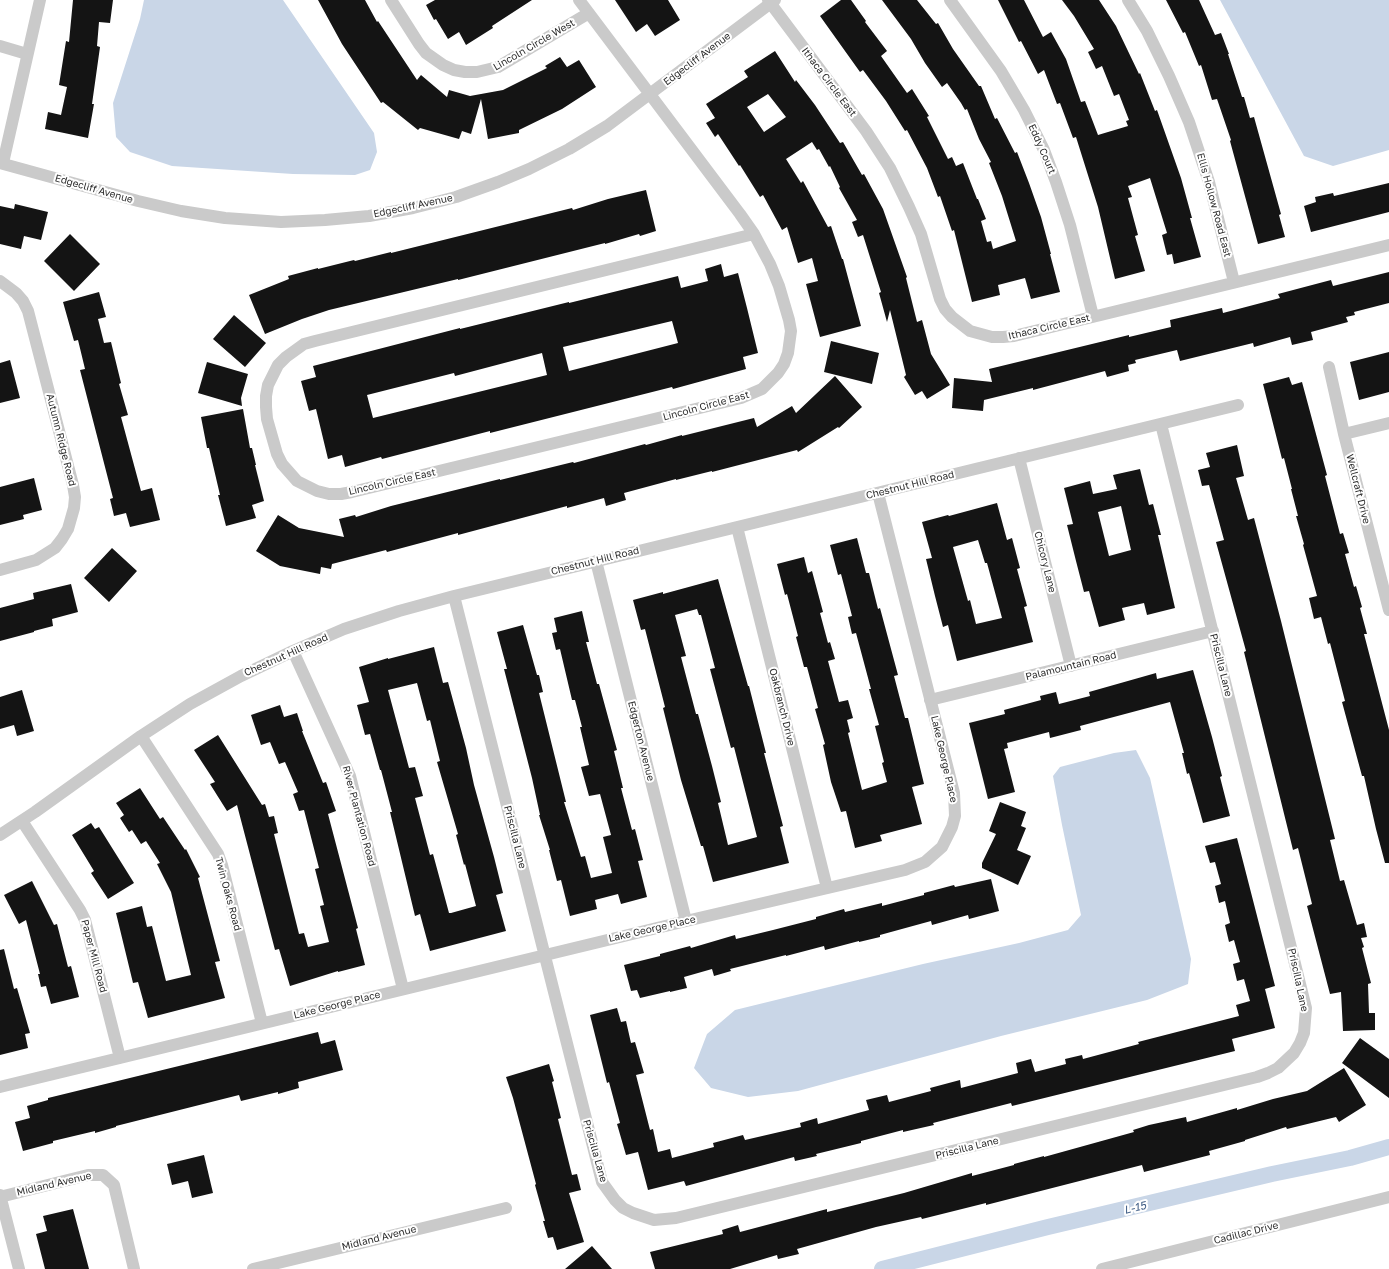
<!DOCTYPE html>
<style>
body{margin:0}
canvas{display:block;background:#fff}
</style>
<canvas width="1389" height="1269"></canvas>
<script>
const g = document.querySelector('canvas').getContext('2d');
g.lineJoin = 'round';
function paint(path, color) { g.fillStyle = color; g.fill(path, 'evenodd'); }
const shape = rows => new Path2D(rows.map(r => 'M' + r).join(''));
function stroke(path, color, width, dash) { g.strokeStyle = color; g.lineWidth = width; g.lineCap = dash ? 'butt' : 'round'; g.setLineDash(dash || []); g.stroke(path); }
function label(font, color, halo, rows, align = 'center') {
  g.font = font + ' "Golos Text",sans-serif'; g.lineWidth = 4; g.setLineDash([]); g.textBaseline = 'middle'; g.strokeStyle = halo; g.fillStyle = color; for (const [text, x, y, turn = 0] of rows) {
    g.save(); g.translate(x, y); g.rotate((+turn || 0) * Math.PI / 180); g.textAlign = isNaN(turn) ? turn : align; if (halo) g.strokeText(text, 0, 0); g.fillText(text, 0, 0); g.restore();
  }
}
paint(shape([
 [144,0,283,0,374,133,377,152,370,170,355,175,293,174,172,166,130,152,116,137,113,103,140,19],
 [1220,0,1389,0,1389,150,1333,166,1304,156],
 [1136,750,1150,778,1191,959,1188,984,1147,1000,1001,1036,798,1091,748,1097,711,1088,694,1068,707,1034,735,1010,923,964,1019,943,1068,930,1081,915,1062,825,1053,776,1060,767,1114,753]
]), '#c9d6e7');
stroke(shape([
 [882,1269,1048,1227,1272,1174,1350,1158,1389,1147]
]), '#c9d6e7', 16);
paint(shape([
 [73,0,113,0,110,23,99,22,97,46,100,47,92,104,94,104,88,138,45,129,48,112,61,115,67,87,59,85,66,41,69,42],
 [318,0,365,0,377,22,378,21,417,80,421,75,447,97,449,90,470,96,503,90,547,68,545,66,560,57,567,67,579,60,596,87,562,109,519,130,519,133,488,139,481,99,471,134,462,131,459,139,420,128,418,130,383,102,381,103,342,44],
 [435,0,532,0,492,26,493,28,466,45,459,32,448,39,436,19,434,20,426,5],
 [615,0,668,0,680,20,655,36,647,24,636,32],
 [841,0,851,0,866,21,865,22,887,51,881,56,907,93,912,89,929,116,927,117,948,159,952,157,956,166,963,163,977,199,978,199,986,219,981,221,987,242,991,241,993,249,1016,241,1002,196,989,163,991,162,979,139,967,109,965,110,961,103,947,83,942,87,925,63,911,39,882,0,917,0,936,24,938,23,953,49,979,86,981,86,995,119,997,118,1015,153,1017,152,1029,183,1041,217,1051,254,1050,254,1060,292,1031,299,1025,278,998,285,1000,295,972,302,954,230,952,231,940,196,938,197,927,168,907,130,905,131,886,101,863,70,860,72,820,16],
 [998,0,1024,0,1043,37,1051,32,1066,59,1081,102,1085,101,1098,135,1128,126,1126,121,1129,120,1119,94,1114,96,1102,66,1096,69,1088,52,1094,49,1074,16,1062,0,1099,0,1116,26,1139,74,1140,73,1155,111,1157,110,1181,178,1192,218,1190,218,1201,257,1174,264,1172,254,1167,255,1162,235,1167,233,1150,178,1128,186,1132,197,1128,198,1138,235,1135,236,1145,271,1115,279,1098,207,1076,137,1073,138,1060,103,1057,104,1044,70,1038,74,1021,41,1019,42],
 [1166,0,1199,0,1215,35,1221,33,1229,54,1228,54,1242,97,1244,97,1250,118,1254,117,1281,214,1279,215,1285,237,1258,244,1230,141,1231,140,1217,99,1212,100,1201,65,1199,66,1185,32,1183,33],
 [775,51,795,82,796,80,815,105,840,143,843,142,862,175,864,174,883,209,907,277,906,278,917,322,922,320,931,354,950,385,927,399,922,391,915,395,904,377,906,375,890,310,887,322,879,293,881,292,863,235,858,237,852,222,857,220,839,188,840,187,830,166,829,167,819,149,817,150,812,142,786,159,801,183,803,181,828,227,831,226,842,259,843,259,861,326,820,337,806,284,818,281,812,258,798,263,787,227,782,230,763,195,760,197,740,165,739,166,718,134,715,137,706,123,715,118,706,104,748,77,744,71],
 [768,94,786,117,764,132,747,107],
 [1389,183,1389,212,1311,232,1304,206,1316,202,1315,197,1333,193,1334,196],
 [646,190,656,231,640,236,639,234,605,244,605,243,458,280,458,279,329,310,302,319,265,334,249,295,289,279,288,276,318,268,318,269,354,260,355,261,391,252,391,253,572,208,573,210,608,199],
 [15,204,48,212,41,240,24,236,21,249,0,244,0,206,14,209],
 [70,234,100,264,74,291,44,261],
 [721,264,724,277,738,273,747,308,758,353,743,357,746,369,673,389,672,387,490,433,490,431,382,459,381,457,345,467,342,455,328,459,316,409,309,411,301,381,316,377,313,366,460,328,460,329,569,302,569,303,678,276,681,288,708,281,705,269],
 [672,321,678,343,569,371,563,347],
 [542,353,547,375,373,418,367,395,454,373,455,376],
 [1389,272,1389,303,1354,312,1355,315,1346,317,1348,322,1311,332,1313,340,1292,345,1290,337,1254,347,1253,343,1180,361,1177,350,1135,360,1136,363,1128,365,1129,371,1107,377,1105,371,1033,390,1033,388,984,400,983,411,952,408,954,378,992,382,989,369,1129,335,1129,337,1171,327,1170,320,1222,308,1223,313,1280,298,1278,294,1331,280,1333,286],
 [99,292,106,317,98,319,104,343,111,342,121,383,119,384,128,415,121,417,141,491,152,488,160,520,130,527,126,513,114,516,110,499,113,498,80,370,85,369,78,340,74,341,63,302],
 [234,315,266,343,245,367,213,339],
 [831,341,879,353,872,384,824,372],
 [1389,352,1389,392,1359,400,1350,362],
 [10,360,20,398,0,403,0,363],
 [207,362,248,374,241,398,242,406,198,393],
 [835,376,862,407,839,428,838,427,798,452,797,450,712,472,712,471,676,480,676,479,624,493,626,500,606,506,604,498,567,508,567,506,458,535,458,533,387,552,386,550,332,564,331,569,321,567,320,574,280,566,256,551,278,515,299,528,344,537,339,519,355,515,356,517,391,506,500,479,500,480,573,462,574,463,645,444,646,445,682,435,682,436,754,418,757,427,792,406,796,413],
 [1289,377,1292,385,1302,382,1327,475,1325,476,1340,534,1343,533,1349,553,1345,554,1354,587,1356,586,1362,607,1360,608,1367,634,1364,634,1389,730,1389,863,1385,863,1376,829,1364,776,1362,776,1342,702,1345,701,1330,643,1328,644,1321,617,1314,619,1309,598,1317,596,1303,545,1304,544,1296,516,1298,516,1291,489,1292,489,1284,458,1282,459,1263,384],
 [243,409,250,448,252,448,256,465,255,465,264,501,252,505,256,518,226,526,218,495,220,495,209,448,207,448,201,417],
 [1237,445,1244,476,1236,478,1248,520,1254,518,1281,621,1335,839,1330,840,1340,881,1344,880,1357,925,1364,923,1367,937,1361,938,1364,947,1362,948,1371,983,1368,984,1369,1013,1375,1013,1375,1030,1343,1031,1341,992,1330,994,1307,906,1312,904,1298,848,1293,850,1244,652,1246,651,1216,542,1224,540,1209,485,1202,486,1198,470,1210,467,1206,453],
 [1140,469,1149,505,1153,504,1161,535,1158,535,1175,608,1147,615,1144,603,1122,608,1125,620,1099,627,1089,591,1084,592,1076,561,1067,525,1073,524,1064,488,1090,481,1093,494,1117,489,1113,475],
 [1121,506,1131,550,1109,556,1098,512],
 [34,478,42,510,23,515,24,519,0,525,0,487],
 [997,503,1007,540,1012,538,1020,568,1017,569,1027,606,1024,607,1033,642,957,661,948,625,943,627,935,596,926,559,932,558,922,522,948,515,949,516],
 [978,540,985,563,987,563,1002,618,976,624,970,600,968,601,953,547],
 [857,538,866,573,869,573,878,609,880,608,898,675,894,676,905,718,908,718,924,784,912,787,922,824,880,835,882,841,855,848,846,811,841,812,831,782,823,745,825,744,815,709,818,708,807,667,804,667,796,637,798,636,787,594,785,595,777,564,804,557,808,573,812,571,823,612,820,613,828,643,830,642,835,659,828,661,839,702,848,700,853,718,847,720,850,732,848,733,862,790,887,782,882,763,884,762,875,726,879,725,869,689,871,689,856,633,852,634,848,617,852,616,841,574,838,575,830,545],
 [112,548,137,571,109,602,84,578],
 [718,579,748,686,749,686,766,753,764,753,783,826,780,827,789,863,713,882,703,846,701,846,681,780,663,708,665,707,645,629,641,630,633,600,663,592,663,594],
 [697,609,699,615,701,615,715,668,710,669,731,748,734,747,757,837,728,845,718,803,721,802,712,766,698,714,696,714,681,657,686,656,675,615],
 [71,584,78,612,52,619,53,626,34,631,34,632,0,641,0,608,34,599,33,593],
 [582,611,589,642,586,642,597,684,599,684,617,750,614,751,623,788,621,788,632,830,635,829,643,860,638,861,647,897,621,904,618,894,595,900,597,909,570,916,561,880,557,881,549,850,550,850,539,815,540,815,532,778,504,669,507,669,497,632,523,625,537,675,539,675,543,692,539,693,566,802,564,802,581,857,585,856,591,878,612,873,603,837,611,835,600,794,589,796,581,767,589,765,580,727,582,727,575,700,572,700,560,649,556,650,552,633,557,632,554,618],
 [434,647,443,683,448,682,466,748,474,785,494,857,503,893,496,895,506,931,430,951,420,914,415,916,390,812,392,812,381,770,380,770,370,734,365,735,357,705,369,702,359,667,388,658,388,659],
 [417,683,427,721,430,720,440,761,437,762,458,834,456,835,464,865,465,864,476,906,451,913,449,913,433,854,430,855,415,798,423,796,415,767,409,768,388,690],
 [1193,670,1212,737,1222,776,1220,777,1230,816,1203,823,1189,773,1187,774,1182,753,1184,753,1170,702,1080,726,1081,730,1050,738,1049,732,1007,743,1008,748,1004,749,1015,792,988,799,969,723,1005,714,1004,710,1041,700,1040,696,1056,692,1059,704,1090,696,1089,692,1156,673,1157,679],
 [22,690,34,731,17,736,14,725,0,729,0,697],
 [280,705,284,717,297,713,303,731,302,731,323,783,326,782,336,811,328,814,358,928,356,929,365,965,338,972,338,971,290,986,279,949,275,950,237,805,227,811,210,784,215,782,194,750,218,735,262,805,265,804,269,817,274,816,278,833,274,834,299,934,304,933,308,947,329,942,320,906,324,905,315,869,319,868,304,810,299,811,293,794,298,792,285,762,279,764,270,742,261,745,251,715],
 [140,788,160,819,163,817,185,850,186,849,200,877,198,878,220,961,215,962,225,998,148,1018,138,982,133,983,116,913,142,906,147,927,152,926,166,981,191,975,171,892,157,864,160,863,146,841,141,844,132,830,129,832,120,818,124,815,116,803],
 [1000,802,1026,812,1021,826,1026,828,1017,850,1031,856,1018,885,982,868,982,863,996,834,989,831],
 [91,823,95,829,99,827,134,883,108,899,91,873,94,871,72,835],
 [1237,838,1275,986,1265,989,1275,1028,1232,1039,1235,1051,1012,1106,1011,1103,933,1123,934,1125,903,1132,903,1130,861,1141,861,1143,816,1154,817,1156,795,1161,794,1157,686,1186,684,1181,648,1190,638,1152,626,1155,617,1124,620,1123,609,1082,607,1083,590,1015,617,1008,621,1022,626,1021,631,1043,635,1042,644,1073,636,1075,650,1130,653,1129,658,1152,670,1149,672,1158,714,1147,713,1143,743,1135,745,1140,801,1127,800,1123,817,1118,818,1124,869,1110,866,1100,887,1095,889,1102,931,1091,930,1088,960,1080,961,1088,1018,1073,1016,1063,1031,1059,1035,1072,1066,1064,1065,1059,1082,1055,1083,1059,1139,1044,1138,1042,1239,1016,1236,1005,1250,1001,1244,979,1237,981,1233,964,1240,962,1234,940,1229,942,1225,925,1230,923,1225,901,1219,903,1215,886,1221,884,1215,862,1210,863,1205,846],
 [991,879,999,911,969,919,968,915,932,925,931,921,880,935,880,937,859,942,859,941,825,950,824,946,786,956,786,955,730,969,731,971,714,976,712,969,684,977,687,988,670,992,670,991,640,998,637,990,631,991,624,965,660,956,660,954,690,946,691,948,735,935,736,939,773,930,816,919,816,917,844,909,845,912,882,903,882,906,924,895,924,893,954,885,955,887],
 [32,881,54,925,57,924,68,967,71,966,79,997,51,1004,46,986,41,987,38,974,40,974,26,920,19,924,4,895],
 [4,949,14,989,17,988,30,1033,25,1034,28,1048,0,1055,0,950],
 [318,1032,321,1044,335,1040,343,1070,298,1082,299,1088,278,1094,278,1092,241,1101,239,1095,116,1126,116,1127,95,1133,95,1131,53,1141,53,1143,23,1151,15,1122,30,1118,27,1106,48,1100,48,1098],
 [1360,1038,1389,1059,1389,1098,1342,1063],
 [549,1064,554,1081,552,1082,561,1118,558,1119,572,1175,577,1174,581,1190,569,1193,584,1242,557,1250,553,1237,548,1238,543,1221,545,1221,535,1185,536,1184,513,1098,506,1077],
 [1344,1068,1366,1105,1339,1122,1336,1117,1287,1129,1286,1127,1245,1140,1245,1141,1209,1151,1210,1155,1144,1172,1142,1165,986,1205,986,1203,922,1219,921,1217,876,1227,797,1249,799,1254,778,1259,777,1255,730,1269,655,1269,650,1252,723,1234,722,1230,738,1225,740,1232,827,1209,827,1212,904,1193,972,1173,972,1176,1014,1165,1014,1164,1044,1156,1044,1157,1134,1132,1133,1130,1149,1125,1186,1117,1187,1122,1237,1108,1237,1110,1273,1099,1307,1091],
 [204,1155,213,1193,192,1198,188,1181,172,1185,167,1164],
 [73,1209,89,1269,45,1269,36,1234,47,1231,43,1216],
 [592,1246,612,1269,565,1269,585,1252]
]), '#141414');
stroke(shape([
 [391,0,419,44,426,53,443,65,454,70,465,72,477,72,498,67,589,13],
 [579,0,740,214,754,234,770,264,779,286,789,320,791,331,788,353,784,364,778,373,762,389,741,398,352,492,341,494,329,494,317,491,297,481,282,464,277,454,267,419,266,407,266,396,268,385,278,365,286,357,304,344,315,341,754,234],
 [768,0,866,131,890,168,909,207,921,234,940,299,945,309,952,317,970,331,992,337,1003,337,1014,336,1389,245],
 [950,0,1001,71,1024,110,1044,150,1056,182,1070,225,1093,316],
 [1128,0,1147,31,1169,76,1189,122,1209,182,1234,282],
 [0,46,27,54],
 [0,163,138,201,181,211,225,218,281,222,325,220,369,216,413,208,456,197,498,182,529,169,569,149,607,126,775,0],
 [3,163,40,0],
 [0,281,16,293,23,301,28,311,73,485,75,497,74,508,68,529,62,539,55,548,36,560,0,570],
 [1329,367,1344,434,1389,610],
 [1344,434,1389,423],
 [1019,458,1071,666],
 [737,527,827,888],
 [596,561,686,921],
 [454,596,602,1182,615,1200,623,1208,633,1213,654,1220,676,1218,1257,1077,1268,1073,1278,1068,1294,1053,1300,1043,1304,1033,1306,1008,1161,424],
 [293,651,350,776,403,989],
 [930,700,1213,631],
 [141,736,218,854,222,865,262,1023],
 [22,821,80,910,85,920,120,1058],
 [0,835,35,812,141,736,190,704,241,676,293,651,344,629,399,611,454,596,1238,405],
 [0,1087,686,921,905,870,925,862,942,847,952,827,955,816,954,793,878,493],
 [0,1195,19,1269],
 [0,1197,88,1175,103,1175,114,1185,134,1269],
 [253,1269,506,1208],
 [1102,1269,1389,1197]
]), '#cacaca', 12);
label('10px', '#2d2d2d', '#fff', [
 ["Lincoln Circle West",534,45,-30],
 ["Edgecliff Avenue",697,59,-37],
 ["Ithaca Circle East",829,82,53],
 ["Eddy Court",1042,149,66],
 ["Edgecliff Avenue",94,189,16],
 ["Ellis Hollow Road East",1214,205,75],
 ["Edgecliff Avenue",413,206,-12],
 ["Ithaca Circle East",1049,327,-13],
 ["Lincoln Circle East",706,406,-15],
 ["Autumn Ridge Road",61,440,76],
 ["Lincoln Circle East",392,482,-13],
 ["Chestnut Hill Road",910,485,-14],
 ["Wellcraft Drive",1358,489,76],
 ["Chestnut Hill Road",595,561,-14],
 ["Chicory Lane",1045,562,76],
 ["Chestnut Hill Road",286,655,-24],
 ["Priscilla Lane",1221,665,76],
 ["Palamountain Road",1071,666,-14],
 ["Oakbranch Drive",782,707,76],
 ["Edgerton Avenue",641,741,76],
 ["Lake George Place",944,759,77],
 ["River Plantation Road",359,816,75],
 ["Priscilla Lane",515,837,76],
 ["Twin Oaks Road",228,894,75],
 ["Lake George Place",652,929,-13],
 ["Paper Mill Road",94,956,75],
 ["Priscilla Lane",1298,980,78],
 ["Lake George Place",337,1005,-14],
 ["Priscilla Lane",967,1148,-14],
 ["Priscilla Lane",595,1151,74],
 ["Midland Avenue",54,1184,-13],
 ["Cadillac Drive",1246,1233,-14],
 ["Midland Avenue",379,1238,-14]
]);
label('italic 11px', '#425f87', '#fff', [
 ["L-15",1135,1208,-14]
]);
</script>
